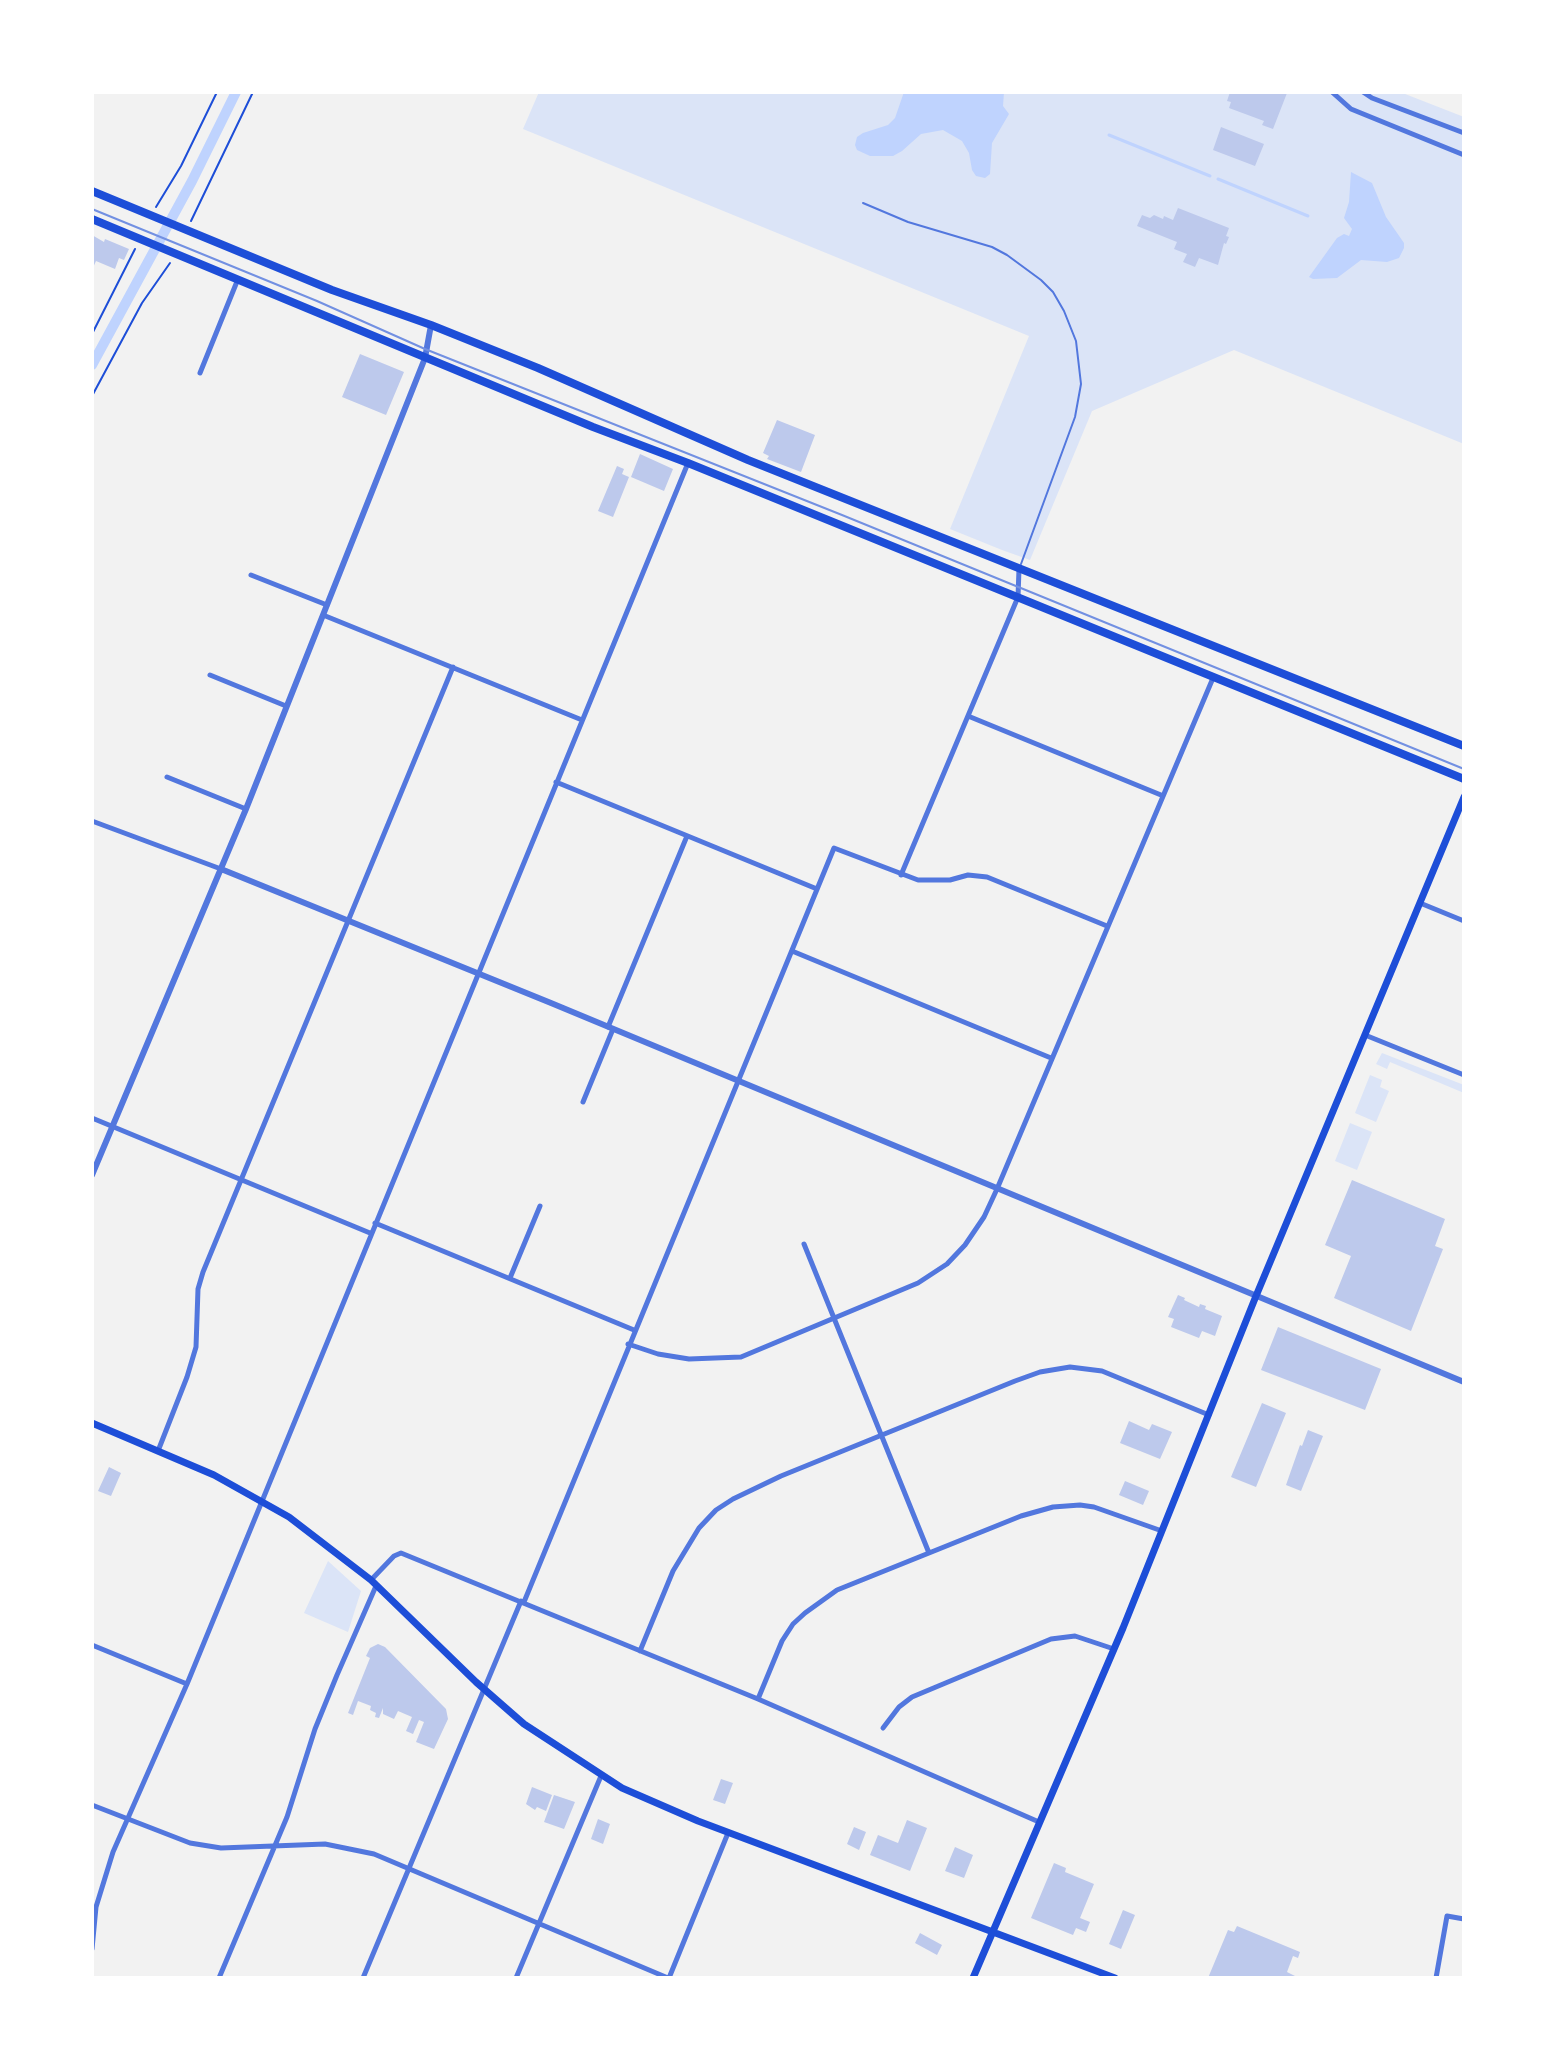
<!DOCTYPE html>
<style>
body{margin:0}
#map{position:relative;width:1556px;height:2070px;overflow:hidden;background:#f2f2f2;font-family:"Fira Sans Condensed",sans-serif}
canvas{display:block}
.frame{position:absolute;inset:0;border:94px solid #fff;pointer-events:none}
</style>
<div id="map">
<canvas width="1556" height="2070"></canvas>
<div class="frame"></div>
</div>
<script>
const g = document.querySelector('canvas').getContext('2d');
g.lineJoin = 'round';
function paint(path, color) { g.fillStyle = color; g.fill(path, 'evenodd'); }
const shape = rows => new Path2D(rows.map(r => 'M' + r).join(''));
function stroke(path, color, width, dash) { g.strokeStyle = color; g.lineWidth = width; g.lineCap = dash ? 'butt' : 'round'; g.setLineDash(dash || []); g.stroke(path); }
paint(shape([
 [539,92,1400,92,1464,117,1464,444,1234,350,1092,411,1030,560,1002,550,950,529,1029,336,523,129],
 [1382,1053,1464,1085,1464,1093,1390,1062,1387,1069,1376,1064],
 [1370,1075,1382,1080,1380,1087,1389,1091,1376,1122,1355,1113],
 [1350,1123,1372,1132,1357,1170,1335,1161],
 [328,1561,361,1591,348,1632,304,1613]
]), '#dbe4f7');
paint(shape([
 [904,92,1004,92,1003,106,1009,114,992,143,990,174,985,178,976,176,972,170,969,153,962,141,943,130,921,134,902,151,893,156,870,156,857,150,855,145,857,137,863,133,888,125,895,118],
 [1351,172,1372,183,1386,217,1404,243,1404,248,1399,258,1387,262,1361,260,1337,278,1313,279,1309,277,1337,238,1344,234,1349,236,1352,229,1344,218,1349,202]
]), '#bfd3fe');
stroke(shape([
 [1109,135,1210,176],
 [1218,179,1308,216]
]), '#bfd3fe', 3);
stroke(shape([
 [92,365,192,181,236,92]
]), '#bfd3fe', 10);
paint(shape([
 [1230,92,1287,93,1273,129,1262,125,1264,121,1229,108,1231,102,1227,101],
 [1221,127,1264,144,1255,166,1213,150],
 [1178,208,1229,228,1226,236,1229,237,1226,244,1224,243,1218,265,1199,258,1195,267,1183,262,1187,254,1174,249,1177,242,1137,226,1142,215,1150,218,1154,215,1163,219,1164,216,1173,220],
 [92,235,104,242,105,239,129,249,124,260,119,258,115,269,96,261,92,270],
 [360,354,404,372,386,415,342,397],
 [777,420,815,435,801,472,767,459,769,456,763,453],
 [640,454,673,469,664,491,631,477],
 [617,466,624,469,622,474,629,477,613,517,598,511],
 [1352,1180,1445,1219,1435,1246,1443,1249,1411,1331,1334,1298,1351,1256,1325,1245],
 [1178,1295,1185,1298,1184,1300,1199,1307,1200,1304,1206,1306,1205,1309,1222,1316,1215,1336,1202,1331,1199,1338,1171,1327,1174,1319,1168,1317],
 [1278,1327,1381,1369,1365,1410,1261,1370],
 [1262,1403,1286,1413,1256,1487,1231,1477],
 [1129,1421,1149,1430,1152,1424,1172,1432,1160,1459,1120,1443],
 [1308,1430,1323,1436,1301,1491,1286,1485,1300,1445,1302,1446],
 [109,1467,121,1473,111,1496,98,1491],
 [1125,1481,1149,1491,1143,1505,1119,1495],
 [378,1644,385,1647,446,1709,448,1719,434,1749,416,1742,424,1722,419,1720,413,1734,406,1731,412,1717,398,1711,394,1719,383,1714,383,1708,379,1718,375,1717,376,1713,370,1710,371,1706,358,1701,353,1715,348,1713,370,1658,366,1656,370,1648],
 [721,1779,733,1783,725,1804,713,1800],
 [532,1787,552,1795,546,1811,537,1807,535,1810,526,1804],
 [554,1795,575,1802,564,1829,544,1822],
 [598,1819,610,1824,603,1844,591,1839],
 [907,1820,927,1828,910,1871,870,1855,878,1835,898,1843],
 [854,1827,866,1832,859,1850,847,1844],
 [955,1847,973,1855,964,1878,945,1871],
 [1054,1863,1066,1868,1065,1872,1094,1884,1080,1918,1090,1922,1086,1932,1076,1928,1073,1935,1031,1918],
 [1123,1910,1135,1915,1121,1949,1109,1944],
 [1237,1926,1300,1952,1298,1958,1293,1956,1287,1972,1295,1976,1294,1978,1208,1978,1228,1930,1234,1932],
 [920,1933,942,1945,937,1955,915,1943]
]), '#bdc9ec');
stroke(shape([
 [156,207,181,166,217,92],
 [191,221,253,92],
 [92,334,135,249],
 [92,396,142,303,170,263]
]), '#1d4ed8', 2);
stroke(shape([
 [863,203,908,222,992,247,1007,255,1041,280,1053,292,1064,311,1076,341,1081,384,1075,417,1021,564]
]), '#5277de', 2);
stroke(shape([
 [1332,92,1351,109,1464,155],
 [1363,92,1372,98,1464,133],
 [200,373,238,279],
 [251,575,327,605],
 [323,615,582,720],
 [210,675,286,706],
 [968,716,1161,795],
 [167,777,246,809],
 [556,782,817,889],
 [92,821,221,869],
 [901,875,1018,597,1019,569],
 [1420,903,1464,921],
 [792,951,1051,1058],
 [608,1027,687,836],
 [1365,1035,1464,1075],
 [583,1102,613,1029],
 [92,1118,370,1233],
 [375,1223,634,1330],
 [804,1244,929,1553],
 [510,1278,540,1206],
 [628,1344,658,1354,689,1359,741,1357,918,1283,947,1264,965,1245,984,1217,997,1189,1213,678],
 [158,1451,187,1377,196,1347,198,1289,203,1272,453,667],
 [371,1580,394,1556,401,1553,758,1699,1039,1822],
 [524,1602,834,848,918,880,950,880,968,875,987,877,1107,926],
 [92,1645,187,1684],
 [640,1651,673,1571,699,1528,716,1510,733,1499,781,1476,1015,1381,1040,1372,1070,1367,1102,1371,1209,1415],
 [758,1699,782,1641,793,1624,805,1613,837,1590,1021,1516,1053,1507,1080,1505,1094,1507,1162,1531],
 [883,1728,899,1707,912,1697,1051,1639,1075,1636,1114,1649],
 [92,1805,190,1843,221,1848,325,1844,374,1854,668,1978],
 [92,1949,96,1907,113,1852,187,1684,688,463],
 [219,1978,287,1817,315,1729,337,1675,376,1586],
 [363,1978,521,1601],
 [516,1978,601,1776],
 [669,1978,728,1833],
 [1436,1978,1447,1916,1464,1919]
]), '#5277de', 5);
stroke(shape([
 [221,869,551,1003,1464,1382],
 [92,1175,246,809,425,358,431,325]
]), '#5277de', 6);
stroke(shape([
 [92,1423,214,1475,289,1517,371,1580,476,1682,524,1724,622,1788,698,1821,1115,1978],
 [973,1978,1123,1628,1256,1296,1464,797]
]), '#1d4ed8', 7);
stroke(shape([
 [92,191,332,290,431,325,538,368,748,460,1464,746],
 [92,219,593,427,688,463,1464,779]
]), '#1d4ed8', 8);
stroke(shape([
 [92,209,317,301,425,349,842,515,1464,769]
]), '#7290e2', 2);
</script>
